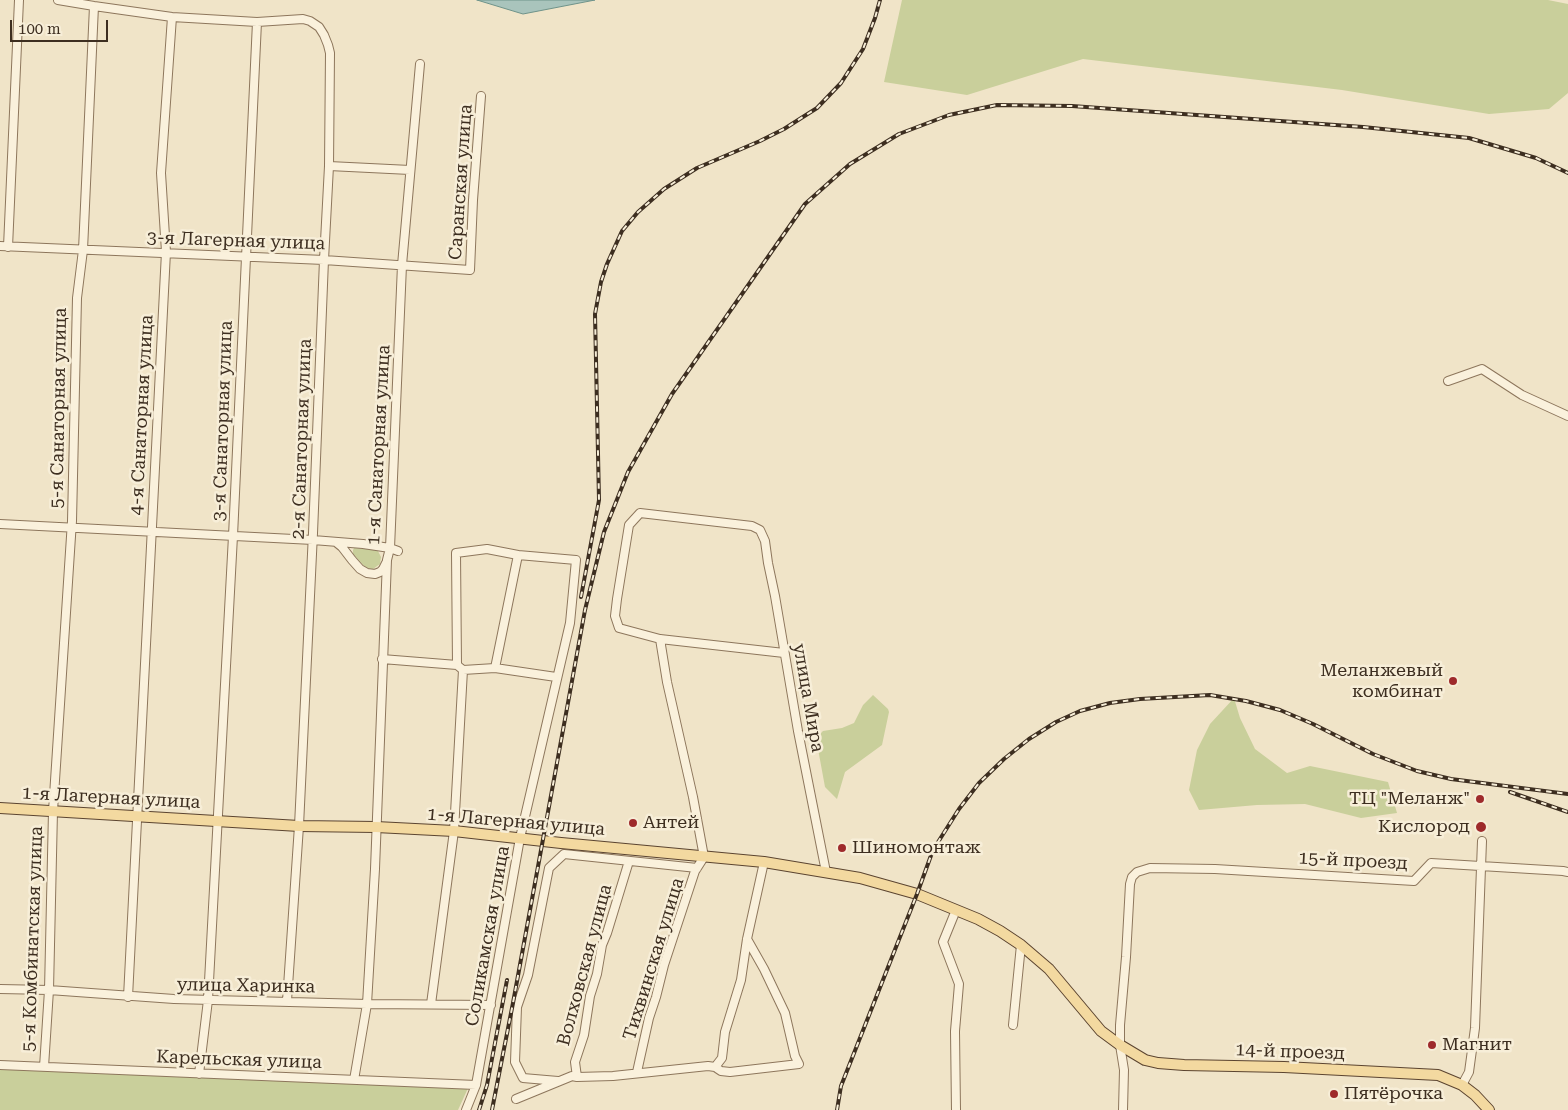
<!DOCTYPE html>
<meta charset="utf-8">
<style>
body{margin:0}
#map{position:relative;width:1568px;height:1110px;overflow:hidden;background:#f0e4c8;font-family:"Roboto Serif",serif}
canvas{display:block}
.scale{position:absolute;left:10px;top:20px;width:98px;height:22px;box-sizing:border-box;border:2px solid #3d2e20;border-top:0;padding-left:6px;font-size:15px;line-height:18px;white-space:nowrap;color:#3d2e20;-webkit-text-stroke:4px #f7eed8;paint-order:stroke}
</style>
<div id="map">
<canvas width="1568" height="1110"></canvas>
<div class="scale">100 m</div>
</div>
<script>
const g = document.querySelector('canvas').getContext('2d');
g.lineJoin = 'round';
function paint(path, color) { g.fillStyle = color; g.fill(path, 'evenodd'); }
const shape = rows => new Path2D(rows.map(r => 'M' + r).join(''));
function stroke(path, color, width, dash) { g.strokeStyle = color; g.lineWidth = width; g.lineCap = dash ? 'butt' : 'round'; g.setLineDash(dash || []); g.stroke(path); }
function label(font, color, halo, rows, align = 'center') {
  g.font = font + ' "Roboto Serif",serif'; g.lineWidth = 5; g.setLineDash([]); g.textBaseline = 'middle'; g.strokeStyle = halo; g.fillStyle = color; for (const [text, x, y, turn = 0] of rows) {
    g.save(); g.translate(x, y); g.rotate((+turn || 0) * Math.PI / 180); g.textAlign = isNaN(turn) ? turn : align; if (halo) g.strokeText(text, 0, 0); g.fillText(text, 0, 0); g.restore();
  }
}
paint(shape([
 [902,0,1548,0,1568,4,1568,93,1549,109,1489,114,1342,90,1083,59,967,95,884,82],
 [354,548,372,549,378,551,381,557,380,564,373,569,366,568,353,554,353,550],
 [873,695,888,709,889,712,882,745,845,772,837,799,825,787,816,738,823,731,842,728,854,723,863,705],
 [1234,698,1240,718,1255,749,1287,773,1310,766,1388,782,1397,813,1361,818,1305,804,1257,805,1199,810,1189,790,1197,750,1210,724],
 [0,1068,469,1086,458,1110,0,1110]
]), '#c9cf9b');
const water = shape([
 [477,0,595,0,523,14,477,0]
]);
paint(water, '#a9c4bc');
stroke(water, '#6f938a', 1);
const minor = shape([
 [58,0,94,6,172,17,257,22,303,19,310,21,319,27,324,35,328,45,330,53,329,166,324,260,313,533,299,826,287,1001],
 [329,166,410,170],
 [0,246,324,260,470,270,473,200,481,96],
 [8,247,19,0],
 [1448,381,1482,369,1522,395,1568,416],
 [0,524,313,540,363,544,390,548,398,551],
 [337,543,342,547,352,560,360,569,367,573,375,574,380,572,383,569,386,563],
 [784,653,660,639,619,628,615,616,617,599,629,525,640,513,752,526,760,530,765,541,768,563,775,596,798,731,826,872],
 [382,659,457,665,463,670,495,668,556,677],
 [457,665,456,553,487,549,518,555,576,560,570,623,520,838,476,1085,466,1110],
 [495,668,518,555],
 [0,989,49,990,174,999,367,1004,491,1005],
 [128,997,166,252,161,173,172,17],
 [431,1004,454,831,463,670],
 [1013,1025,1021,945],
 [0,1065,476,1085],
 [44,1067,49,990,53,811,72,521,77,298,83,250,94,6],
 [715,1067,722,1058,725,1032,741,980,747,939,764,862],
 [637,1072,649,1018,656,997,664,965,695,871,704,857,693,797,667,682,660,639],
 [199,1074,208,1000,233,536,257,22],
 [577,1077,575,1062,584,1035,590,996,597,974,602,945,607,933,629,861],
 [354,1080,367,1004,375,869,387,560,390,548,402,265,420,64],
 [558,1081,523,1078,515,1062,517,1007,528,975,549,868,564,854,697,868],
 [1462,1085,1469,1072,1475,1028,1482,841],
 [516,1099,572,1076,577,1077,613,1076,708,1066,715,1067,721,1071,730,1072,799,1064,795,1056,785,1013,764,969,747,939],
 [956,1110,955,1031,959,984,943,942,956,910],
 [1123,1110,1124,1070,1120,1045,1120,1025,1126,957,1130,884,1132,877,1137,872,1150,868,1215,869,1414,881,1431,863,1563,871,1568,872]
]);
const major = shape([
 [0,808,299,826,376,827,454,831,561,843,764,862,860,878,917,894,978,919,1000,931,1021,945,1049,969,1101,1031,1120,1045,1145,1060,1158,1063,1184,1065,1284,1067,1438,1075,1462,1085,1475,1095,1489,1110]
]);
stroke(minor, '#8d765c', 10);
stroke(major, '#5b4430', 12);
stroke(minor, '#faf1dc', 8);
stroke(major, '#f3d9a0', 10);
const rail = shape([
 [581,597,599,500,595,314,601,282,607,264,622,231,638,212,664,189,697,168,760,141,784,129,817,108,841,83,863,49,875,18,880,0],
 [1510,792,1568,812],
 [479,1110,487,1085,507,980],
 [492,1110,513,1003,585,610,604,532,628,472,672,394,805,204,850,164,899,134,949,115,997,105,1072,106,1363,127,1469,138,1536,158,1568,173],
 [837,1110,841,1086,917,894,933,850,959,809,979,783,1004,759,1029,739,1056,722,1080,711,1110,703,1140,699,1210,695,1246,701,1280,710,1313,724,1373,754,1417,771,1451,779,1568,794]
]);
stroke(rail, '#3d2e20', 4);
stroke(rail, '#f7eed8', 2, [5.5]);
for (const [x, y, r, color] of [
 [1453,681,5,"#9e2a2b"],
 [1480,799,5,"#9e2a2b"],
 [633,823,5,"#9e2a2b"],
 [1481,827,6,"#9e2a2b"],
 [842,848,5,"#9e2a2b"],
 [1432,1045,5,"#9e2a2b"],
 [1334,1094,5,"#9e2a2b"]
]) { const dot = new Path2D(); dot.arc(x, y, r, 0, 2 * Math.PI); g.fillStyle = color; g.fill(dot); stroke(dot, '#f7eed8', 2); }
label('18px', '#3d2e20', '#f7eed8', [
 ["Саранская улица",461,182,-86],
 ["3-я Лагерная улица",236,241,2],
 ["5-я Санаторная улица",59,408,-89],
 ["4-я Санаторная улица",142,415,-87],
 ["3-я Санаторная улица",223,421,-88],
 ["2-я Санаторная улица",302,439,-88],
 ["1-я Санаторная улица",379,445,-87],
 ["улица Мира",808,698,80],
 ["1-я Лагерная улица",111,798,3],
 ["1-я Лагерная улица",516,822,5],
 ["15-й проезд",1353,861,3],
 ["Соликамская улица",488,936,-80],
 ["5-я Комбинатская улица",33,939,-88],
 ["Тихвинская улица",654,959,-73],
 ["Волховская улица",585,965,-75],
 ["улица Харинка",246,986,1],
 ["14-й проезд",1290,1052,2],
 ["Карельская улица",239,1060,2]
]);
label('18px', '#3d2e20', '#f7eed8', [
 ["Меланжевый",1443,671,"right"],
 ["комбинат",1443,692,"right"],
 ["ТЦ \"Меланж\"",1470,799,"right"],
 ["Антей",643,823],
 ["Кислород",1470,827,"right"],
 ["Шиномонтаж",852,848],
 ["Магнит",1442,1045],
 ["Пятёрочка",1344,1094]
], 'left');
</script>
